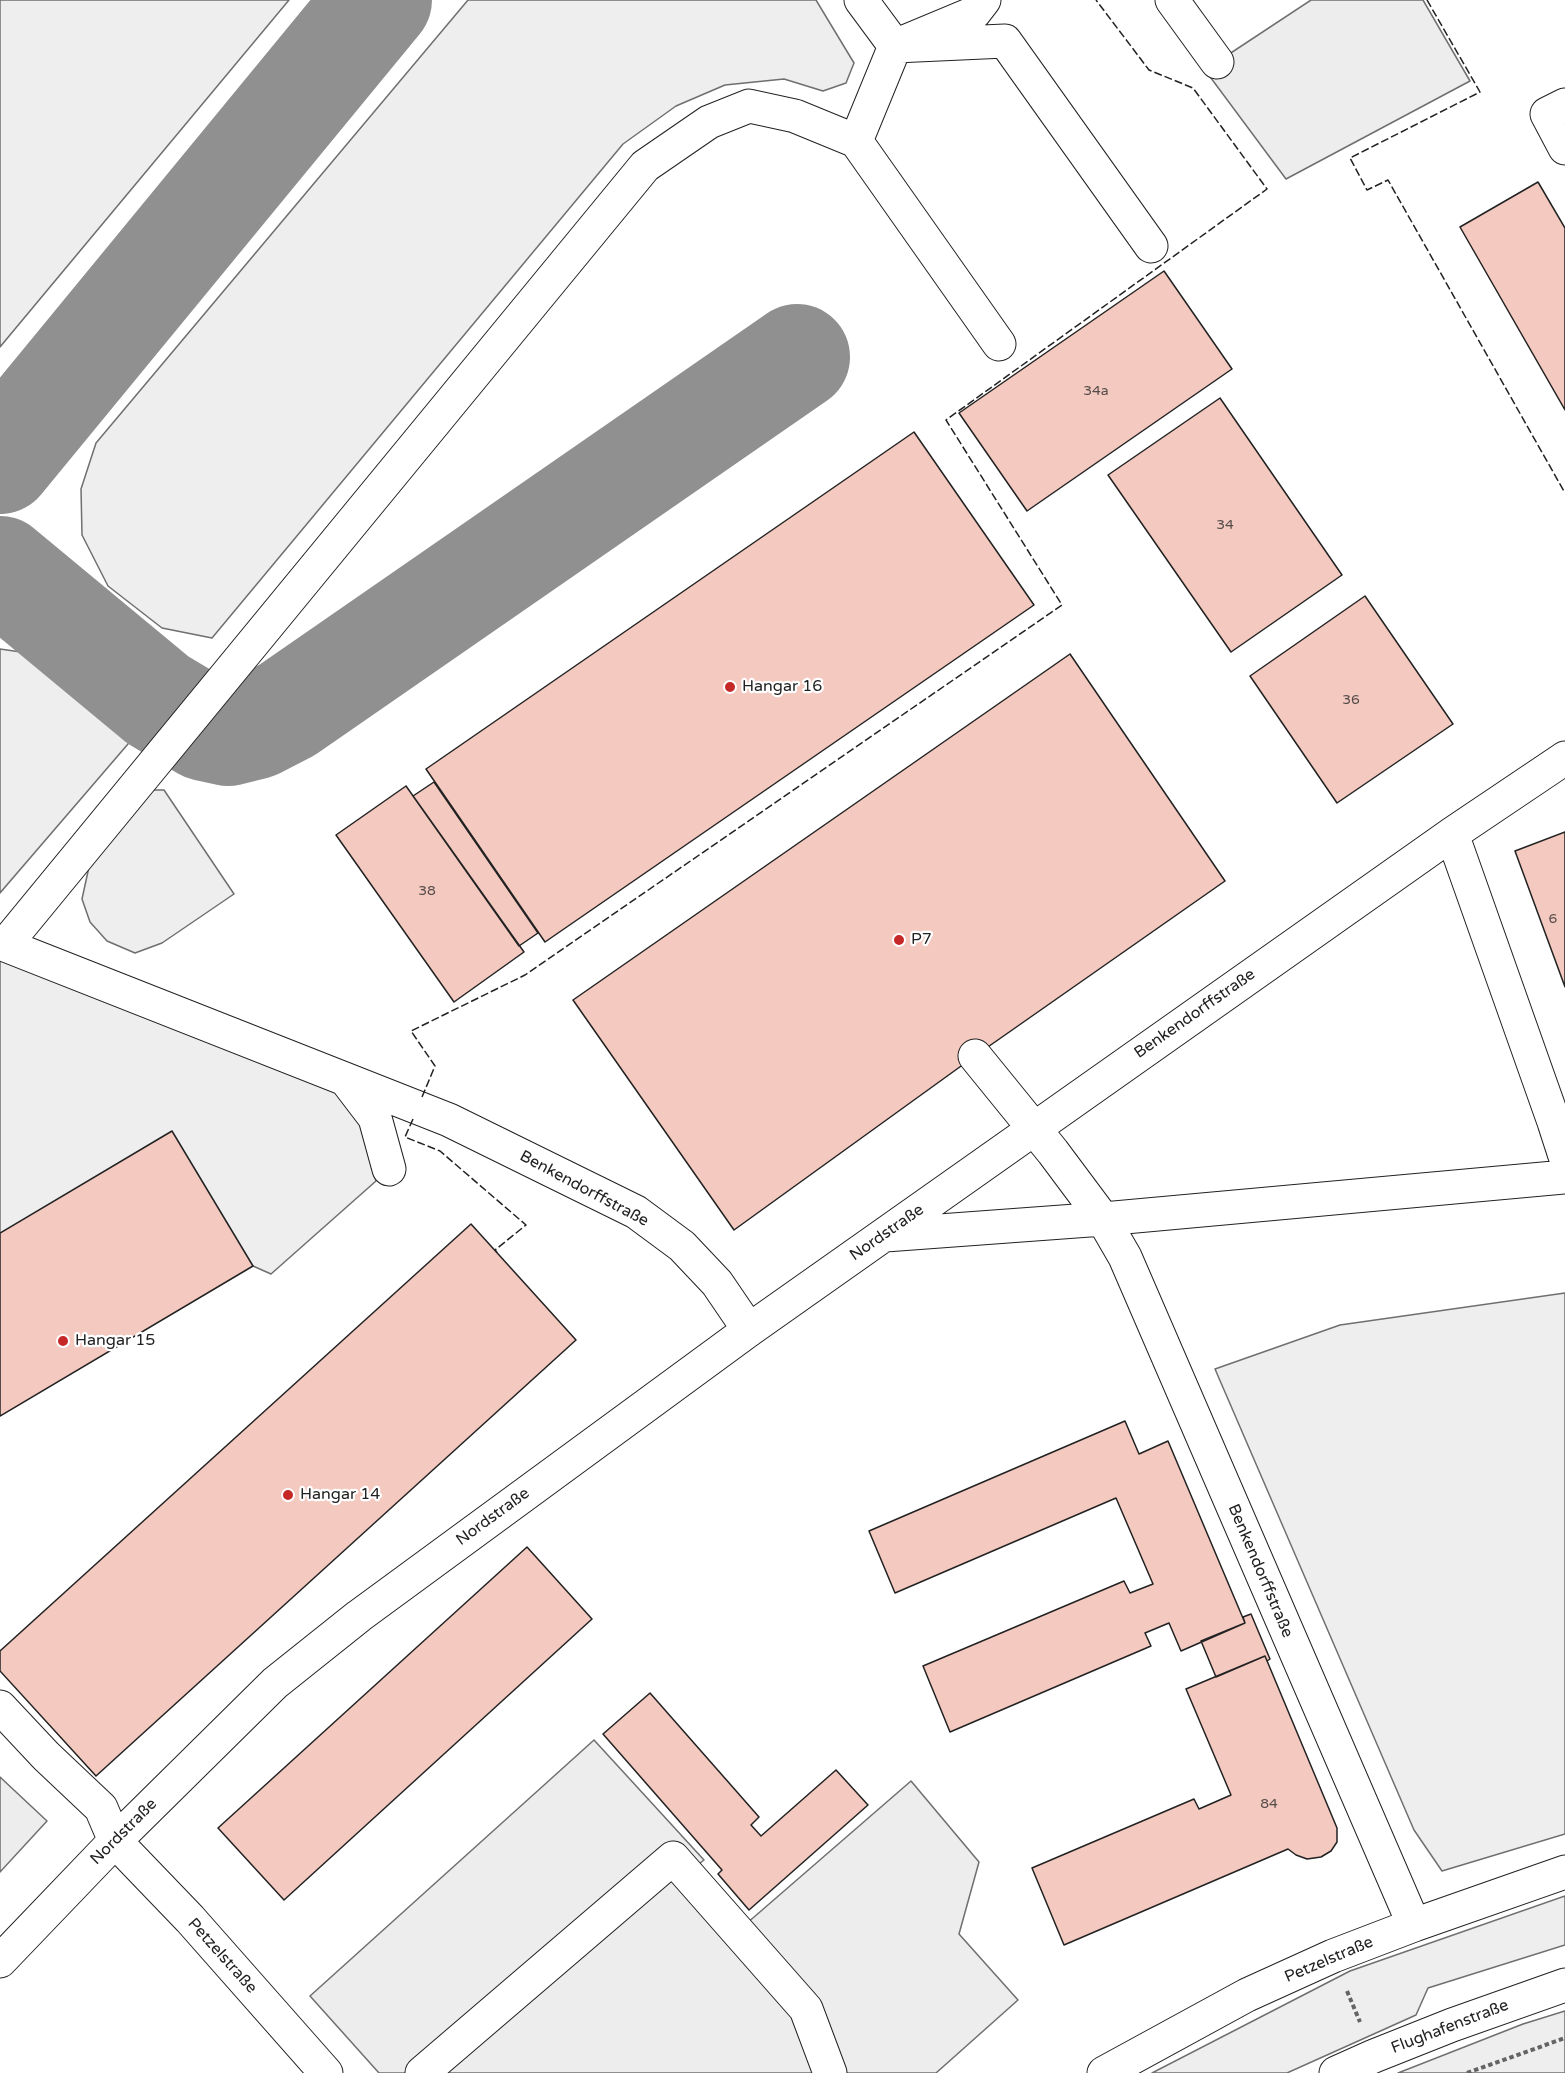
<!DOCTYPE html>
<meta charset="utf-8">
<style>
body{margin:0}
canvas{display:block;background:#fff}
</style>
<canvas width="1565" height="2073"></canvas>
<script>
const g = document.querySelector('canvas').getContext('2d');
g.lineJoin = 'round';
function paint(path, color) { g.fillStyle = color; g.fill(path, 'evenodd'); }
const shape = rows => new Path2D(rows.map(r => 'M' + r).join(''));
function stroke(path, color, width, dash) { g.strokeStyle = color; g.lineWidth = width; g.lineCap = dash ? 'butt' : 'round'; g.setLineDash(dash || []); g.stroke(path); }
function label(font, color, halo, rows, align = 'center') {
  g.font = font + ' "Varela Round",sans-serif'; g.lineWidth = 4.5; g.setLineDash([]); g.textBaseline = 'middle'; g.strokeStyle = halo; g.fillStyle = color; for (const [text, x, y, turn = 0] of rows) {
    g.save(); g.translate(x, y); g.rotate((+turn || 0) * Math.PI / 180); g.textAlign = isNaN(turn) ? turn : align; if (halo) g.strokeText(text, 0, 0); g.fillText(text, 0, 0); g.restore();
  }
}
const green = shape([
 [0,0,289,0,0,347,0,0],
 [468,0,816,0,854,63,846,83,823,91,784,79,725,85,676,106,623,144,212,638,162,628,108,586,82,535,81,489,96,443,468,0],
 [0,649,28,653,71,681,134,737,0,893,0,649],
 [146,790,164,790,234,894,162,943,135,953,107,941,90,922,82,899,92,853,146,790],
 [0,957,340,1089,363,1128,376,1181,271,1274,253,1266,0,1233,0,957],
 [1565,1293,1565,1834,1442,1871,1414,1830,1215,1369,1340,1325,1565,1293],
 [1565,1896,1565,1945,1428,1988,1416,2015,1287,2073,1152,2073,1350,1971,1565,1896],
 [1565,2011,1565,2073,1398,2073,1523,2024,1565,2011]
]);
paint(green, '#eee');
stroke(green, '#6f6f6f', 1.5);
const parking = shape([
 [1311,0,1423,0,1470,81,1286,179,1205,70,1311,0],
 [594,1740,704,1860,695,1867,746,1924,911,1781,979,1862,959,1934,1018,2000,936,2073,379,2073,310,1996,594,1740],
 [0,1777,47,1821,0,1872,0,1777]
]);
paint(parking, '#ededed');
stroke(parking, '#6f6f6f', 1.5);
stroke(shape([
 [0,461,379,0],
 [0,569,158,700,205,728,228,733,256,726,287,710,797,357]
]), '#909090', 106);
const building = shape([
 [1538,182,1565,228,1565,410,1460,227,1538,182],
 [1164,271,1232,369,1027,511,959,413,1164,271],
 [1220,398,1342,575,1231,652,1108,475,1220,398],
 [914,432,1034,605,545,942,426,769,914,432],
 [1365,596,1453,724,1337,803,1250,676,1365,596],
 [1070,654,1225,881,975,1056,734,1230,573,1000,1070,654],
 [434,782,538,933,519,946,413,796,434,782],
 [406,786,524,952,454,1002,336,835,406,786],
 [1565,832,1565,987,1515,851,1565,832],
 [172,1131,253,1266,0,1416,0,1233,172,1131],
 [471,1224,576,1340,96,1776,0,1671,0,1651,471,1224],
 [1125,1421,1139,1454,1168,1441,1245,1623,1181,1651,1169,1623,1145,1633,1151,1646,950,1732,923,1666,1124,1581,1130,1593,1153,1584,1116,1498,895,1593,869,1531,1125,1421],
 [527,1547,592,1619,284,1900,218,1828,527,1547],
 [1251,1614,1270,1659,1267,1661,1265,1656,1216,1677,1201,1641,1245,1623,1243,1617,1251,1614],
 [1265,1656,1337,1828,1337,1842,1331,1851,1321,1857,1307,1859,1296,1855,1288,1849,1064,1945,1032,1868,1194,1799,1199,1809,1231,1795,1186,1689,1265,1656],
 [650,1693,759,1817,751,1825,761,1836,836,1770,868,1805,749,1910,718,1874,722,1870,603,1734,650,1693]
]);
paint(building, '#f3c9c0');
stroke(building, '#222', 1.5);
const minor = shape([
 [861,0,895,46,1005,41,1151,246],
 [1172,0,1217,62],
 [1565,105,1547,114,1565,148],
 [856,141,999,344],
 [1452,834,1554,1122,1565,1156],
 [975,1056,1053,1152,1103,1219,1125,1257,1414,1925],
 [346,1080,375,1118,389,1169],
 [885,1235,1103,1219,1565,1177],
 [749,1330,717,1283,682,1246,636,1212,449,1120,5,945,645,166,709,122,749,106,795,116,856,141,895,46,974,13,984,0],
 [0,1707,46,1756,101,1808,115,1841,190,1919,326,2073],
 [0,1961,115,1841,275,1683,359,1616,749,1330,1452,834,1565,758],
 [422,2073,673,1858,806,2009,830,2073],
 [1104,2073,1247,1995,1333,1956,1414,1925,1565,1872]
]);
const major = shape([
 [1336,2073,1374,2056,1452,2025,1565,1985]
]);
stroke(minor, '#222', 35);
stroke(major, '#222', 35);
stroke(shape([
 [1347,1991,1360,2022],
 [1467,2073,1565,2038]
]), '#646464', 4, [4.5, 3]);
stroke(minor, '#fff', 33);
stroke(major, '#fff', 33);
stroke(shape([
 [1427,0,1480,92,1350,158,1367,190,1388,180,1565,493],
 [422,1097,435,1066,411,1031,525,975,1062,605,946,420,1267,189,1193,88,1149,70,1096,0],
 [413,1119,405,1137,440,1151,526,1225,495,1250,497,1252]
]), '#222', 1.5, [8, 3]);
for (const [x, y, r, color] of [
 [730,687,6,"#c62828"],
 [899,940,6,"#c62828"],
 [63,1341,6,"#c62828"],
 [288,1495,6,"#c62828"]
]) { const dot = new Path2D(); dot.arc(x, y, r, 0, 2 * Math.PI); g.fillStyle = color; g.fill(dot); stroke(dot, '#fff', 2); }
label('14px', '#564c4a', null, [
 ["34a",1096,391],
 ["34",1225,525],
 ["36",1351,700],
 ["38",427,891],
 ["6",1553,919],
 ["84",1269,1804]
]);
label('16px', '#222', '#fff', [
 ["Hangar 16",742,687],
 ["P7",911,940],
 ["Hangar 15",75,1341],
 ["Hangar 14",300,1495]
], 'left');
label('16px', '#222', '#fff', [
 ["Benkendorffstraße",1195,1014,-35],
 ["Benkendorffstraße",584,1189,28],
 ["Nordstraße",887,1233,-35],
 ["Nordstraße",493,1517,-36],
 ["Benkendorffstraße",1260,1571,67],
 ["Nordstraße",124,1832,-45],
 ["Petzelstraße",222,1956,48],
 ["Petzelstraße",1329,1960,-23],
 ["Flughafenstraße",1450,2027,-21]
]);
</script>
